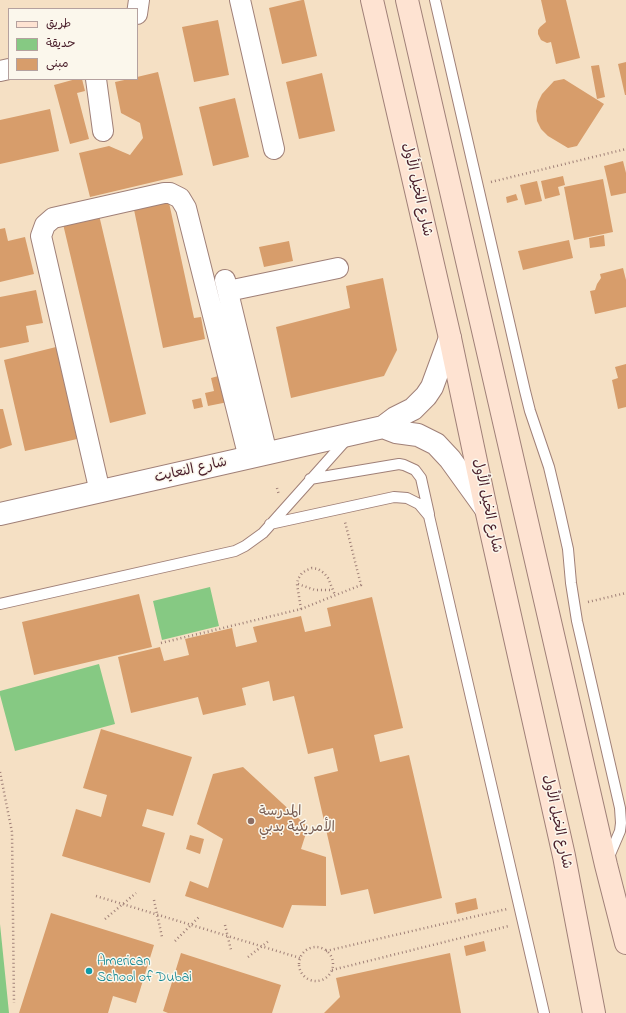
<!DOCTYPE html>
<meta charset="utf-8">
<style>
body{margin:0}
#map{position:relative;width:626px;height:1013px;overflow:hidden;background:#f5e0c4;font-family:"Indie Flower","Playpen Sans Arabic",sans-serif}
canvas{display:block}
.legend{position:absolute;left:8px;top:8px;width:130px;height:72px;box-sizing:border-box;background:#fbf7ec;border:1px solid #b4a19f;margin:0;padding:5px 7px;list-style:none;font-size:12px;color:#4a1f2b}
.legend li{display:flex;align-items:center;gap:8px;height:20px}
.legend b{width:20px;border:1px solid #b4a19f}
</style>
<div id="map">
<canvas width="626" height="1013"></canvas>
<ul class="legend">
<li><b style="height:5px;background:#fee3d2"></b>طريق</li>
<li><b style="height:11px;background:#86c983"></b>حديقة</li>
<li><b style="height:11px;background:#d79d6b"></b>مبنى</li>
</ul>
</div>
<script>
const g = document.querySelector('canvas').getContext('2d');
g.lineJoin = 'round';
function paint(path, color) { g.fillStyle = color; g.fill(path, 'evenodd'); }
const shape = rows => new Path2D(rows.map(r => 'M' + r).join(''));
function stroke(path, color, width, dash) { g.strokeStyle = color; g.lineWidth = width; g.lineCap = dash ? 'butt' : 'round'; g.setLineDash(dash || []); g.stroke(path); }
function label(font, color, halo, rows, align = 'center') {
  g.font = font + ' "Indie Flower","Playpen Sans Arabic",sans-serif'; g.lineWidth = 3; g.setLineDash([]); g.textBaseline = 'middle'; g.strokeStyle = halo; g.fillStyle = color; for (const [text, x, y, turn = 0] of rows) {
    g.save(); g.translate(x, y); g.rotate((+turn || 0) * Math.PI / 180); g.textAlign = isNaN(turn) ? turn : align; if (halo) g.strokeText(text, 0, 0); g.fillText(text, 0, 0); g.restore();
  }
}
paint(shape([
 [210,587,219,626,162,640,153,601],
 [99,664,115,724,15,751,0,695,0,691],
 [0,924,9,1013,0,1013]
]), '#86c983');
paint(shape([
 [302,0,304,0,317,56,282,64,269,8],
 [541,0,566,0,580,58,556,64,551,42,547,43,541,40,538,34,538,30,540,27,546,22],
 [218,20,229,75,194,82,182,27],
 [626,62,626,95,625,95,618,64],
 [599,65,605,97,597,99,591,66],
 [158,72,183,175,90,197,79,153,109,146,130,155,143,138,140,123,121,113,115,82,129,79,137,79,137,77],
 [322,73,335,131,299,139,286,82],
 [76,79,82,79,85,91,77,93,89,139,70,144,54,85],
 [564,79,604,104,577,146,568,148,548,136,541,129,537,121,536,111,538,102,542,94,554,81],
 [235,98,249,157,213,166,199,107],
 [50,109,59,151,0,164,0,120],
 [623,161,626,173,626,193,611,196,604,166],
 [563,176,565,185,558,187,560,195,545,199,541,181],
 [603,179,613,232,574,240,564,187],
 [537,181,542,201,525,205,520,185],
 [516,194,518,200,507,203,506,197],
 [168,198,194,318,201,317,205,339,163,348,133,205],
 [99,215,146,414,110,423,63,224],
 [5,228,8,241,25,237,34,274,0,282,0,229],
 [604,235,605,246,590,248,589,238],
 [569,240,573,258,523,270,518,251],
 [289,241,293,261,264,267,259,247],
 [623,268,626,280,626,307,595,314,590,291,595,290,597,284,601,278,600,274],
 [383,278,397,350,384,376,291,398,276,327,350,308,346,286],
 [36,290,43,323,26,326,29,342,0,348,0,297],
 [56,347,77,439,25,451,4,360],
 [626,364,626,407,618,409,612,380,618,378,615,367],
 [222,375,228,402,208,406,205,393,214,391,211,378],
 [201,398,203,407,194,409,192,400],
 [0,409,3,409,12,445,0,449],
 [139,594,152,647,34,675,22,622],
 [372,597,403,728,374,735,380,762,409,755,442,898,374,914,368,889,341,895,314,777,338,771,333,748,308,754,294,696,273,701,269,681,242,688,246,705,203,715,198,697,131,713,118,657,160,647,164,661,189,655,185,639,232,628,236,647,257,642,253,627,301,616,305,632,331,626,327,608],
 [101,729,192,757,173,816,147,809,142,826,165,833,150,883,62,856,76,809,101,817,107,795,83,788],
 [243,767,308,827,301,849,326,857,326,906,292,905,283,928,185,896,190,881,208,888,223,839,197,824,213,774],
 [190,835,204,839,200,854,186,849],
 [476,898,478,909,457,914,455,903],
 [51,913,154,945,136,1003,113,996,108,1013,19,1013],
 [484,941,486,951,466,956,464,946],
 [181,953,281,985,272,1013,168,1013,163,1011],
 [450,953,461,1013,324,1013,340,997,336,978]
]), '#d79d6b');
const service = shape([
 [435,0,525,391,530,411,549,467,559,509,568,549,571,583,577,621,620,808,621,823,620,831,608,859],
 [310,479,399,464,404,465,415,470,421,478,429,514],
 [270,524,394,497,407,498,419,504,429,516,544,1013],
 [0,604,235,551,245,546,263,533,347,439]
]);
const minor = shape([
 [240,0,274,149],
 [137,14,139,0],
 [0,71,9,69],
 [96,79,103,131],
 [225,280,267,454],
 [228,291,338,268],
 [100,492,41,236,45,225,53,218,164,193,170,193,180,198,186,208,249,458]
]);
const tertiary = shape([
 [383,427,396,432,418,435,436,444,450,459,486,509],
 [0,514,383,427,395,418,413,409,426,396,432,387,450,338]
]);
const secondary = shape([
 [372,0,450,338,486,509,564,856,594,1013],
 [407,0,606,865,626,943]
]);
stroke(service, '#a08078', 12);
stroke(minor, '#a08078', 22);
stroke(tertiary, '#a08078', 24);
stroke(secondary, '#a08078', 24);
stroke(shape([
 [491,182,626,149],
 [277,488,279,495],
 [298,584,315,590,332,590],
 [588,602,626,593],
 [301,609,297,584,298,579,302,573,307,570,312,568,318,569,324,573,328,578,335,595],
 [161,643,301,609,361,585,345,522],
 [0,772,12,832,14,1003],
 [96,896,300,958],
 [154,900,162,937],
 [105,919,136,893],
 [225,925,231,950],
 [175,941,199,917],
 '299 964a17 17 0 1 1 34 0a17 17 0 1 1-34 0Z',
 [326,951,507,909],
 [248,957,270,940],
 [332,970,509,926]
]), '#a08078', 2.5, [1, 3]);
stroke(service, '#fff', 10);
stroke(minor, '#fff', 20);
stroke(tertiary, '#fff', 22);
stroke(secondary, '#fee3d2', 22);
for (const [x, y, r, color] of [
 [251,821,4,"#8d6e63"],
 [89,971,4,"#0f9aa8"]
]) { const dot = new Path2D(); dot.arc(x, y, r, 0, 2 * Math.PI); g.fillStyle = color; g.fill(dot); stroke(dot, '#fbf7ec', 1.5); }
label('14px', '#4a1f2b', '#fbf7ec', [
 ["شارع الخيل الأول",416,190,77],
 ["شارع النعايت",191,471,-13],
 ["شارع الخيل الأول",486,506,78],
 ["شارع الخيل الأول",556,822,78]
]);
label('14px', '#785e54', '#fbf7ec', [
 ["المدرسة",259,813],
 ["الأمريكية بدبي",259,829]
], 'left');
label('14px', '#0d838f', '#fbf7ec', [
 ["American",97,963],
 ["School of Dubai",97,979]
], 'left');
</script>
